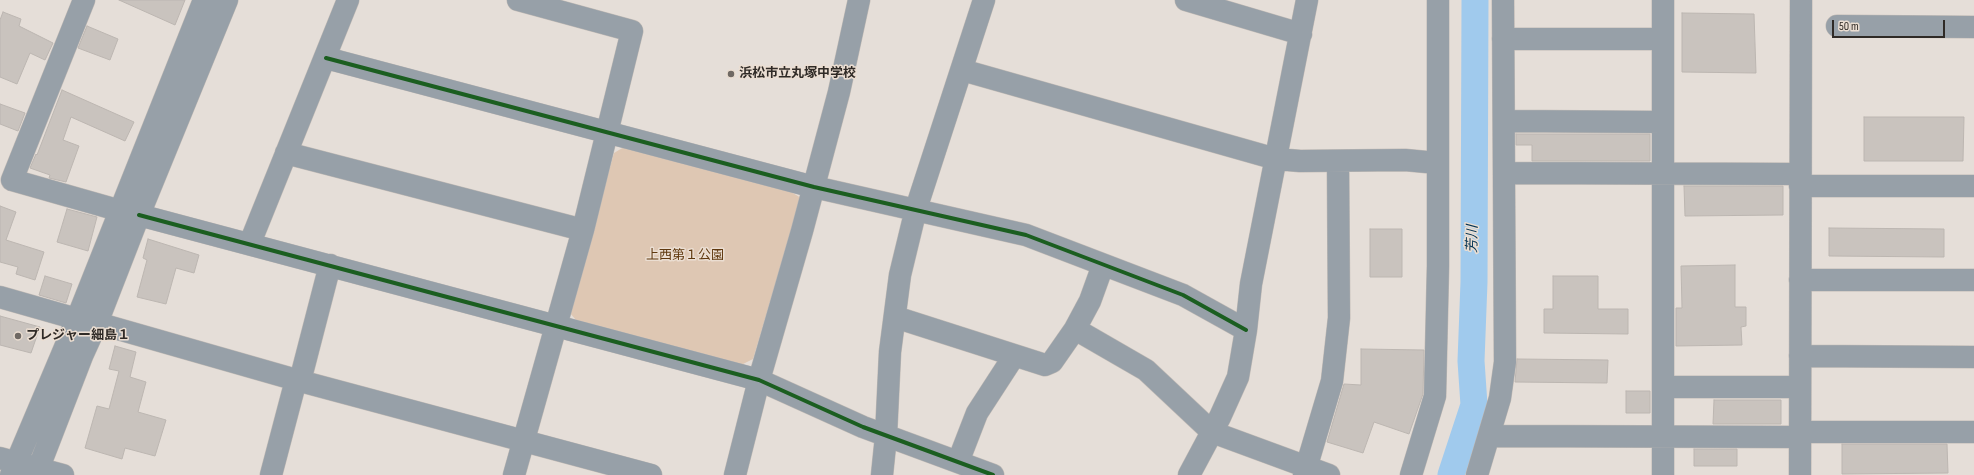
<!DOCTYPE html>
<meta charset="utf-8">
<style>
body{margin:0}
#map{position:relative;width:1974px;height:475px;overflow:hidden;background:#e5ded8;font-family:"Sofia Sans Condensed",sans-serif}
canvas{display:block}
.scale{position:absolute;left:1832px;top:20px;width:113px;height:18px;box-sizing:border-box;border:2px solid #2f2a26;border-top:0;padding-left:5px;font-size:12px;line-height:14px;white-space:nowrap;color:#2f2a26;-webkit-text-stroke:3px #ebded2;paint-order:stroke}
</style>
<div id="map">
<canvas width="1974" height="475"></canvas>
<div class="scale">50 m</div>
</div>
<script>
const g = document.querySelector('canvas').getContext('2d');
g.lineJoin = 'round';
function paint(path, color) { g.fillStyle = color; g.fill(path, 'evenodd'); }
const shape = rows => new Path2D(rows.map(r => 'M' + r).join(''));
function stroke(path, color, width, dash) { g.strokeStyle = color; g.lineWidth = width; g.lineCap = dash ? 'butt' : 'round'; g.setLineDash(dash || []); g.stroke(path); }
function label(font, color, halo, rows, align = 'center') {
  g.font = font + ' "Sofia Sans Condensed","Noto Sans JP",sans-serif'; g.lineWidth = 3; g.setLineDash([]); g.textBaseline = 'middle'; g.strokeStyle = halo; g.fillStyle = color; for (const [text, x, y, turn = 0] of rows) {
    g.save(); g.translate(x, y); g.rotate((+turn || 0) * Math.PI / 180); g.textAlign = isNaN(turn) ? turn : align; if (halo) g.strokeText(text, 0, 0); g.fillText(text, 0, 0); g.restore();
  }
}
paint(shape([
 [624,147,788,190,801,198,753,359,741,365,576,320,569,312,614,153]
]), '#dec7b3');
stroke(shape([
 [1451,475,1474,405,1471,361,1474,282,1475,0]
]), '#a0caed', 27);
const building = shape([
 [119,0,185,0,175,25,119,0],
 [3,12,21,19,19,26,53,43,45,60,30,53,17,84,0,77,0,20,3,12],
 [1682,13,1754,14,1756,73,1682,72,1682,13],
 [87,26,118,39,110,60,78,48,87,26],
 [62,90,134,122,125,141,71,117,63,140,79,146,66,182,49,178,50,175,30,168,36,154,37,155,62,90],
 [0,104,25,113,18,131,0,124,0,104],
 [1864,117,1964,117,1963,161,1864,161,1864,117],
 [1516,134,1650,134,1650,161,1532,161,1532,145,1516,145,1516,134],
 [1684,186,1783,186,1783,215,1685,216,1684,186],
 [0,206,16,212,6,240,44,252,35,280,16,274,18,267,0,262,0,206],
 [67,209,97,217,88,251,57,242,67,209],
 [1829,228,1944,229,1944,257,1829,256,1829,228],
 [1370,229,1402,229,1402,277,1370,277,1370,229],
 [148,239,199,255,194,273,176,268,166,304,137,297,147,260,143,258,148,239],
 [1735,265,1735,307,1746,307,1746,326,1741,327,1742,345,1676,346,1676,308,1682,308,1681,266,1735,265],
 [45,276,72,284,66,303,39,295,45,276],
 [1553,276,1598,276,1598,309,1628,309,1628,334,1544,333,1544,309,1553,309,1553,276],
 [0,316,40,327,31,353,0,345,0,316],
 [115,346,136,352,130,377,146,382,138,412,166,420,155,456,125,448,122,459,85,448,97,406,109,409,119,371,109,369,115,346],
 [1361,349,1424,350,1423,394,1409,434,1374,422,1363,453,1327,442,1344,384,1361,385,1361,349],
 [1517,359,1608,360,1607,383,1515,382,1517,359],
 [1626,391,1650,391,1650,413,1626,413,1626,391],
 [1714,400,1781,400,1781,424,1713,424,1714,400],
 [1842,444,1947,444,1948,473,1842,474,1842,444],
 [1694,449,1737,449,1737,466,1694,466,1694,449]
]);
paint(building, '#c9c3be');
stroke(building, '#bcb6b1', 1);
const minor = shape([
 [84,0,12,180,121,211],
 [1186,0,1301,34],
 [1837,26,1974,27],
 [1503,39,1663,39],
 [326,58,814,187,1026,235,1183,295,1246,330],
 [962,70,1276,159,1300,161,1405,160,1437,163],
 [1504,121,1663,122],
 [286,153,583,230],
 [1504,173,1800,174],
 [1800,186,1974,186],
 [139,215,759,380,863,427,993,475],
 [250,243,348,0],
 [1103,265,1090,301,1075,329,1146,370,1212,432,1329,475],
 [1800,280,1974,280],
 [0,297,77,319],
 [895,317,1045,365,1052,362,1075,329],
 [97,323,300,381,651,475],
 [1800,356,1974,357],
 [300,381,330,265],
 [1663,387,1800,387],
 [1800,432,1974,432],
 [1489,436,1800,437],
 [0,458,63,475],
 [958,462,977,413,1014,356],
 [11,475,77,319,204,0],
 [36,475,82,356,97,323,139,215,227,0],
 [271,475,296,380],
 [514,475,583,230,632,31,518,0],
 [735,475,759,380,802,231,839,92,859,0],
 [882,475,886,436,890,352,900,275,916,209,984,0],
 [1189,475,1220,417,1238,377,1246,330,1251,284,1307,0],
 [1304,475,1332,381,1339,318,1338,161],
 [1411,475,1435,396,1438,266,1438,0],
 [1477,475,1500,398,1505,362,1503,0],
 [1663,475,1663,0],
 [1800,475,1801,0]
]);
stroke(minor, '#c0bab5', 23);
stroke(minor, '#97a0a8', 22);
stroke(shape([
 [326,58,814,187,1026,235,1183,295,1246,330],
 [139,215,759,380,863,427,993,475]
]), '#1b5e20', 4);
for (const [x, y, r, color] of [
 [731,74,4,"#6f6964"],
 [18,336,4,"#6f6964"]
]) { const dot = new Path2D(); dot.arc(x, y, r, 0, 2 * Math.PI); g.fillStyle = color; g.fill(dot); stroke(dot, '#ebded2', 1.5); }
label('bold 13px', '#2f2a26', '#ebded2', [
 ["浜松市立丸塚中学校",739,74],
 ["プレジャー細島１",26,336]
], 'left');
label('13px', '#5f380e', '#ebded2', [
 ["上西第１公園",685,256]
]);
label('italic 14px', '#003253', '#ebded2', [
 ["芳川",1473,239,-89]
]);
</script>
